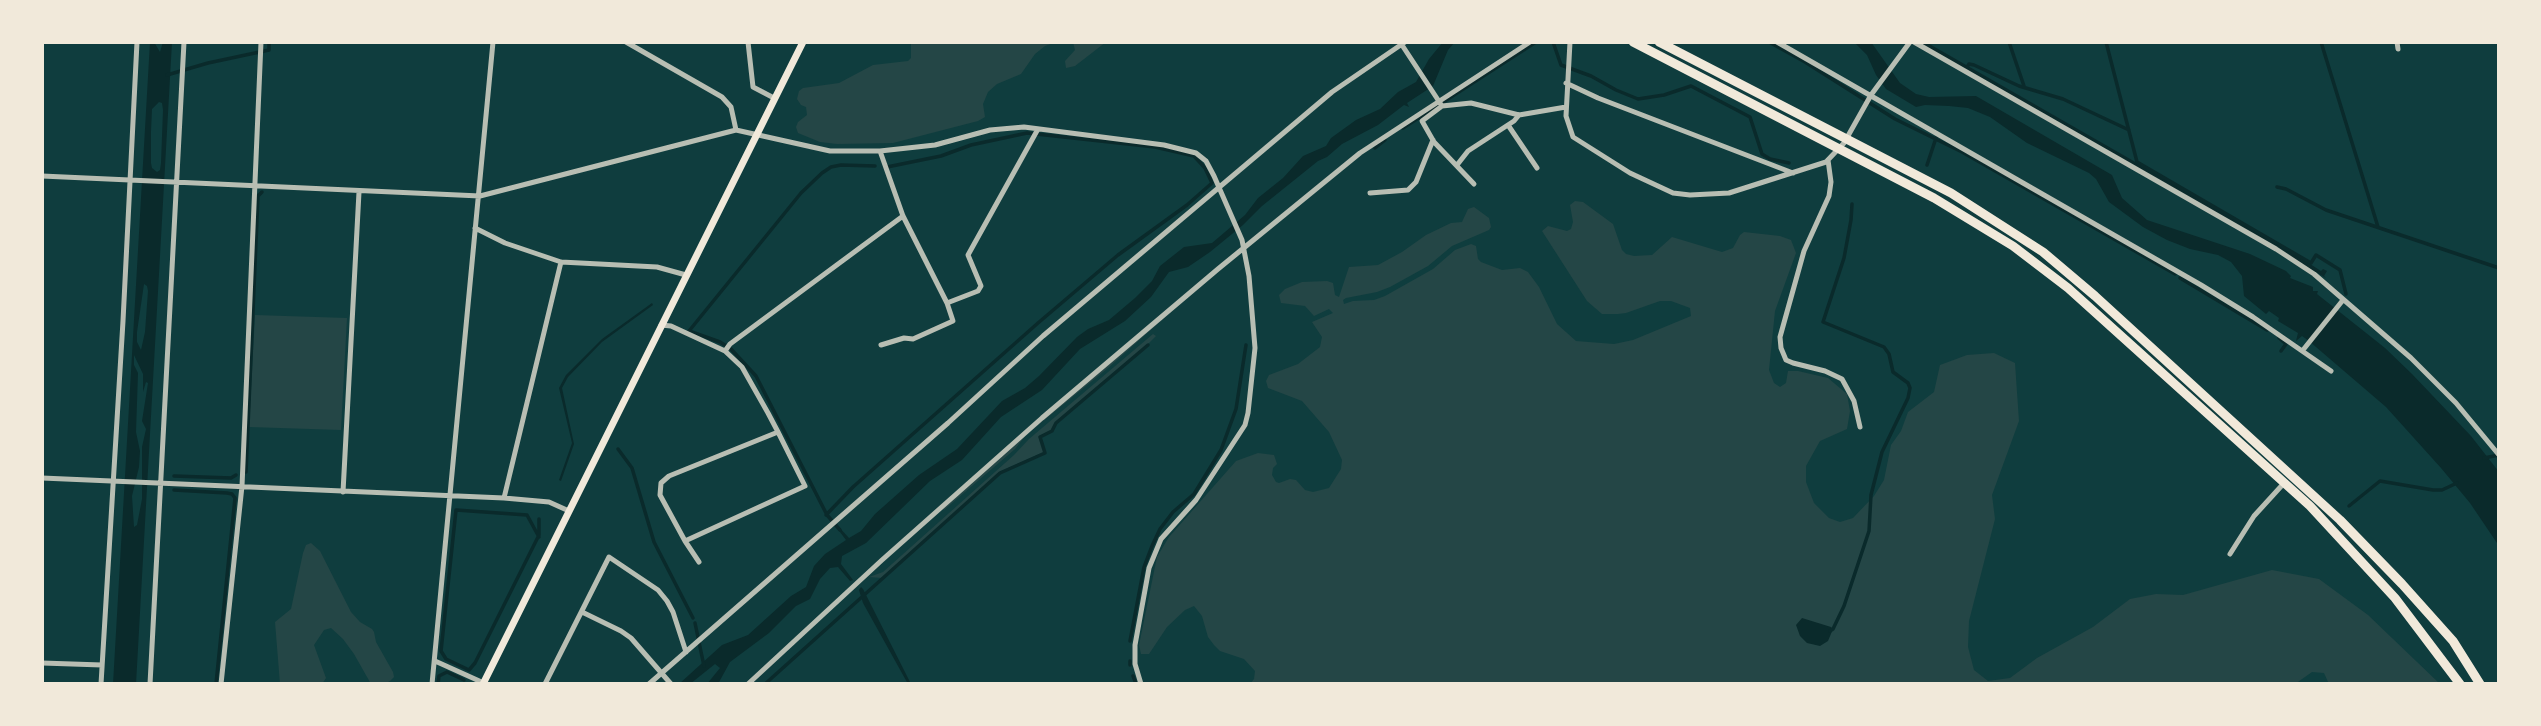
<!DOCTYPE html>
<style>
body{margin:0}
#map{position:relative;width:2541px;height:726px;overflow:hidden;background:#0f3d3e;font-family:Roboto,sans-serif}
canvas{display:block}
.frame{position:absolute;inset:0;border:44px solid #f1e9da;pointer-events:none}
</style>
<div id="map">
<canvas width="2541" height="726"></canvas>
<div class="frame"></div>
</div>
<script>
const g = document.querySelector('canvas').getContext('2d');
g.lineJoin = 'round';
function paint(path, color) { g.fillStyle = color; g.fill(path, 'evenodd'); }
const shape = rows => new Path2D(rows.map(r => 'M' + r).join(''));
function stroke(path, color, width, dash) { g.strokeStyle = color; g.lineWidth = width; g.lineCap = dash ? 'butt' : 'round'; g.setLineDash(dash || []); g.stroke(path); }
paint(shape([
 [911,42,1056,42,1045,46,1035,54,1021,74,997,84,988,92,983,104,985,117,978,121,893,143,837,144,820,142,798,133,796,127,798,122,807,115,806,107,801,105,797,99,799,91,803,88,839,83,873,65,908,61,911,58],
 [1073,42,1106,42,1075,66,1066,68,1065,61,1075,50],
 [1575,201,1583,202,1613,224,1622,250,1626,254,1634,256,1652,255,1672,237,1722,252,1733,248,1740,235,1744,232,1780,236,1791,240,1796,253,1775,311,1769,370,1774,383,1780,387,1786,383,1788,371,1798,371,1828,378,1847,394,1850,411,1847,429,1820,441,1806,466,1806,482,1814,503,1829,518,1840,522,1853,518,1874,496,1884,480,1891,445,1901,431,1908,412,1934,392,1940,365,1967,355,1994,353,2015,363,2019,421,1992,495,1995,519,1969,621,1968,647,1974,670,1988,681,2010,678,2037,658,2093,627,2130,599,2156,594,2183,595,2272,570,2319,579,2368,615,2440,684,2329,684,2324,673,2312,672,2295,684,1250,684,1254,679,1255,671,1244,659,1220,651,1214,645,1208,637,1202,616,1194,606,1185,610,1167,627,1149,654,1141,654,1139,645,1157,557,1169,537,1236,461,1258,453,1274,455,1277,464,1273,468,1272,475,1276,482,1279,483,1290,479,1296,480,1305,490,1313,492,1329,488,1341,469,1342,460,1329,432,1302,401,1268,388,1266,381,1269,375,1298,364,1320,347,1322,337,1312,322,1333,313,1329,309,1314,316,1305,306,1281,303,1279,295,1285,289,1302,282,1327,281,1333,283,1335,295,1339,297,1349,267,1378,265,1402,252,1426,235,1451,223,1462,222,1468,209,1474,207,1489,218,1491,227,1489,230,1452,246,1428,266,1390,287,1377,292,1346,298,1343,300,1344,304,1353,301,1374,300,1385,296,1433,269,1455,250,1471,244,1476,246,1478,259,1481,262,1502,270,1520,268,1528,272,1539,287,1557,324,1576,341,1614,344,1633,340,1691,316,1690,308,1671,301,1660,301,1626,313,1618,314,1602,314,1587,301,1542,231,1548,226,1567,231,1571,229,1573,222,1570,205],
 [1172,311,1108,368,1026,435,1015,449,944,510,943,509,1062,403],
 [255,315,347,318,341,430,249,427],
 [1153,334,1156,336,1147,345,1056,423,1051,430,1039,437,1044,452,999,472,887,576,882,578,869,577,883,572,1014,455,1029,439],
 [311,543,320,551,351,612,360,622,372,629,374,632,376,642,393,672,394,677,390,681,384,684,371,684,354,654,343,639,331,628,324,630,314,645,326,678,322,684,280,684,275,622,291,609,303,553,306,545]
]), '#244646');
paint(shape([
 [150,42,154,42,160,52,163,42,172,42,146,505,136,684,113,684],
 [159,102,162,103,163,110,161,163,160,170,157,172,152,168,151,163,151,131,152,109],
 [144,284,147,286,148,291,145,332,141,350,137,342,137,332],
 [134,355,143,374,143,392,146,382,148,383,142,421,146,429,142,447,142,499,137,525,134,527,132,496,139,467,140,451,136,432,138,373,134,365],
 [1443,42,1455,42,1448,50,1433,86,1407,103,1409,107,1404,105,1378,125,1342,144,1327,157,1318,161,1262,206,1243,225,1210,252,1188,267,1169,272,1151,297,1125,321,1080,349,1042,390,1001,417,962,460,930,481,866,543,842,556,841,564,853,580,850,581,838,567,830,568,820,579,810,599,796,606,769,633,730,662,718,684,707,684,720,668,715,664,690,684,679,684,722,645,748,635,791,596,806,587,814,566,825,554,846,540,837,528,838,526,849,538,861,531,875,514,919,475,957,449,1002,401,1025,388,1039,376,1077,337,1088,329,1109,320,1135,298,1152,281,1160,266,1184,247,1212,243,1245,215,1258,198,1283,178,1303,156,1326,146,1331,138,1356,120,1380,109,1398,92,1416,82,1429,59],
 [1854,42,1871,42,1900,83,1916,94,1929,97,1976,96,2112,175,2122,198,2147,220,2250,254,2286,271,2291,276,2290,278,2313,287,2313,291,2318,291,2317,294,2385,348,2412,374,2471,436,2499,472,2499,546,2470,503,2441,468,2386,407,2309,341,2302,336,2296,341,2298,333,2278,321,2279,318,2269,311,2266,314,2244,296,2242,276,2231,262,2218,255,2190,249,2167,240,2143,227,2109,202,2096,179,2089,173,2027,143,1990,117,1968,108,1949,106,1925,105,1916,107,1886,89,1876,75,1867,55],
 [1922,42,1926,42,2282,246,2321,271,2323,269,2327,271,2324,276,2326,278,1921,44],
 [652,303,653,305,602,342,568,377,562,388,574,444,561,481,559,480,572,443,559,388,566,375,602,339],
 [861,587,863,589,911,684,908,684,863,603,859,590],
 [1802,618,1831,627,1833,629,1828,641,1820,646,1807,643,1800,636,1796,625]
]), '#0a2a2b');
stroke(shape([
 [1553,42,1561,65,1591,76,1616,90,1638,99,1664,95,1691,86,1750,117,1762,154,1770,159,1789,163],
 [1769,42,1805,62,1895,119,1962,152,2175,274],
 [2009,42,2024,86],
 [2106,42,2137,162,2311,263,2316,255,2340,270,2346,294],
 [2321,42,2378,227],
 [1967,67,1969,64,1974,65,2019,86,2063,99,2129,130],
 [167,75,208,63,269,50,269,42],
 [1403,128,1536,42],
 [1375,148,1385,140],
 [1927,165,1936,138],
 [2277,187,2286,189,2326,210,2499,268],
 [2180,278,2267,330],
 [2279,338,2286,344,2281,351],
 [618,449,632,468,654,542,693,618],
 [2484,458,2499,455],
 [246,472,258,196,262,192],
 [174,476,231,478,236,475],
 [174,490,227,493,232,494,235,498,216,684],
 [2349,506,2380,481,2433,490,2442,490,2457,483],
 [826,515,853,487,1038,323,1118,255,1187,205,1212,183,1205,168,1194,156,1155,147,1027,133,971,145,941,156,887,167],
 [840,530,827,515,756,376,731,349,720,342,689,331,801,193,822,173,831,167,841,165,875,166],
 [539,537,527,515,456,510,441,651,446,659,469,670,475,663,539,535,539,519],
 [695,623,704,666],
 [1830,631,1833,629,1844,606,1869,531,1871,495,1882,452,1908,398,1910,388,1908,383,1893,372,1889,354,1884,347,1823,322,1844,258,1851,220,1852,204],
 [1130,641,1144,567,1152,546,1160,529,1173,512,1194,494,1221,450,1236,409,1246,345],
 [1130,665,1130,661],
 [1133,676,1136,684],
 [438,684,439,676,447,672,464,680],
 [765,684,1000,473,1045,453,1040,437,1052,431,1056,423,1148,345]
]), '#0a2a2b', 3.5);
stroke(shape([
 [626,42,722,97,731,107,736,130],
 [748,42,753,87,774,98],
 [1400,42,1442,106,1471,103,1519,115,1566,107],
 [1570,42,1566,116,1573,137,1630,173,1673,193,1690,195,1729,193,1826,162,1844,143,1871,95,1910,42],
 [1777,42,2201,285,2253,317,2331,371],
 [1914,42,2276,249,2314,274,2411,358,2456,403,2499,455],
 [2397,42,2398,49],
 [1566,83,1598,98,1793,173],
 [1442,106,1422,121,1434,142,1474,184],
 [1508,125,1537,168],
 [880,151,903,216,947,303],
 [1828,160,1831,182,1829,196,1804,251,1780,337,1781,348,1786,360,1793,363,1825,371,1842,379,1854,401,1860,427],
 [1457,165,1468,151,1514,121,1519,115],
 [42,176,480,196,736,130,830,151,880,151,935,145,990,130,1024,127,1164,145,1196,153,1206,161,1214,176,1242,240,1249,276,1255,348,1248,413,1245,425,1196,500,1161,539,1149,568,1135,645,1135,664,1141,684],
 [1370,193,1408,190,1416,182,1433,140],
 [475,228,505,243,561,262,657,267,686,275],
 [661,325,671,326,725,351,730,344,903,216],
 [881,345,904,338,913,339,953,321,947,303,978,291,981,286,968,255,1038,129],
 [2303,350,2343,300],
 [725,351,742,367,768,413,778,432,805,486,685,541,660,495,661,483,669,476,778,432],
 [42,478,504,498,549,502,569,511],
 [343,492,359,192],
 [504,498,561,262],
 [685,541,699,562],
 [2230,554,2254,516,2285,482],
 [582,612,621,631,631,638,671,684],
 [435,661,486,684],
 [42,663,102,665],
 [101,684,123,321,137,42],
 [150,684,184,42],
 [221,684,242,486,261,42],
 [432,684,493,42],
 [545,684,609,557,658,590,667,601,673,612,686,652],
 [649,684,948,423,1043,336,1332,92,1405,42],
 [748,684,882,560,1042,418,1218,269,1360,153,1530,42]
]), '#b8beb3', 5);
stroke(shape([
 [483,684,803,42]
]), '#f1e9da', 7);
stroke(shape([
 [1633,42,1934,198,2013,246,2068,288,2310,506,2395,598,2460,684],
 [1659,42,1951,193,2043,252,2095,296,2340,520,2402,584,2453,641,2480,684]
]), '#f1e9da', 9);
</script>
